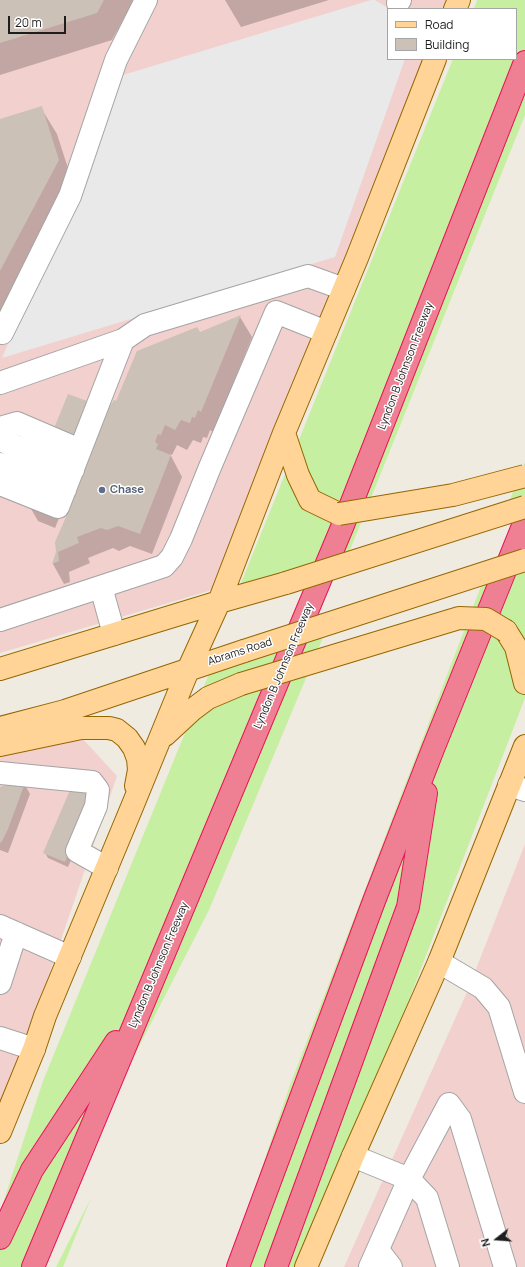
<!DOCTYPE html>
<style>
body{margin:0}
#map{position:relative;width:525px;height:1267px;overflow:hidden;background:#efebe1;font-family:Manrope,sans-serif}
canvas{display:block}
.legend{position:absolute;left:387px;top:8px;width:130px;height:52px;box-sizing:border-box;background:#fff;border:1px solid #a5a5a5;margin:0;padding:5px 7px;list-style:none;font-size:12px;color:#1d1d1d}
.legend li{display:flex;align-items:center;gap:8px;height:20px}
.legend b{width:20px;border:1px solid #a5a5a5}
.north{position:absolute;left:477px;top:1219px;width:40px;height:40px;-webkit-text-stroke:3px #fff;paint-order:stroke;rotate:253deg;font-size:11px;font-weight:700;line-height:16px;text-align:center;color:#1d1d1d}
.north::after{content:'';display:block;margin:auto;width:14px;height:18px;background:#1d1d1d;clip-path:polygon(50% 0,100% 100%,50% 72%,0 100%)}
.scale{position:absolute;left:8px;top:16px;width:58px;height:18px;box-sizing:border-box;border:2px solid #1d1d1d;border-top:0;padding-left:5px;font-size:12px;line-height:14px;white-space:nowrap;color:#1d1d1d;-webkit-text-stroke:3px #fff;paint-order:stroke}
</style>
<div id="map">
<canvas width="525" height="1267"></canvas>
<ul class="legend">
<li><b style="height:5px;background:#ffd496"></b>Road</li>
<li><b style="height:11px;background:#cbc1b7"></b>Building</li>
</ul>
<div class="north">N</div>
<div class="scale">20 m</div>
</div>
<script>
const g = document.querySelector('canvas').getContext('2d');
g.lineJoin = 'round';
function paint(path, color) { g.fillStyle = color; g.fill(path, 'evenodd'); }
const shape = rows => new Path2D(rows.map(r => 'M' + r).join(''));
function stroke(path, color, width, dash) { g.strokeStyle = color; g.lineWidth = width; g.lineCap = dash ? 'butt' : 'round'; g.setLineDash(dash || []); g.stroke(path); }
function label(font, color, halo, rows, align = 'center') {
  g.font = font + ' Manrope,sans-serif'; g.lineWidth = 3; g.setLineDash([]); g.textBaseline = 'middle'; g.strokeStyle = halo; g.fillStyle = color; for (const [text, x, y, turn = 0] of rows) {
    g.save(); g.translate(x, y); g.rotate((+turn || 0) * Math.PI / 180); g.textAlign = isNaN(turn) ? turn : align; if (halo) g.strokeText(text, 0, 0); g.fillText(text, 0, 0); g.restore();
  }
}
paint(shape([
 [0,0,447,0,444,9,388,9,388,59,426,59,222,587,0,653],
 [69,724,117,776,0,1118,0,743],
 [525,844,525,1267,344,1267,467,992]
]), '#f2d0ce');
paint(shape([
 [477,0,525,0,525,115,348,555,239,588,453,59,516,59,516,9,474,9],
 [525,462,525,502,507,507],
 [525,569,525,698,405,1010,296,1267,228,1267,290,1085,483,581],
 [327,628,209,910,26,1267,0,1267,0,1212,43,1081,211,669],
 [91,1198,63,1267,56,1267]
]), '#c6efa1');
paint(shape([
 [371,0,375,0,390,9,388,9,388,59,405,59,335,257,2,358,123,75]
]), '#e9e9e9');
paint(shape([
 [0,0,134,0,112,40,0,75],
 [225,0,329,0,241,27],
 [41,108,57,134,74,187,0,319,0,120],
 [240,317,252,337,213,432,210,430,207,438,203,437,201,443,193,440,187,450,177,445,172,455,170,454,182,477,152,554,130,546,119,551,113,548,88,558,90,563,69,572,70,582,64,584,53,564,77,491,117,402,200,333],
 [86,402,98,422,55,528,38,521,26,500],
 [24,783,30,794,8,853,0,850,0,788],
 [97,798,68,867,48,858,45,853]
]), '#0003');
paint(shape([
 [0,0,104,0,97,13,0,43],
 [42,106,59,160,0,271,0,119],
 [241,315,201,412,198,410,195,418,192,417,190,423,181,420,175,430,165,425,161,435,158,434,155,442,158,444,156,449,171,455,140,534,118,526,107,530,101,528,77,537,79,543,58,552,59,561,52,564,56,552,55,542,69,510,67,505,76,490,110,406,114,400,116,401,137,351,197,327,200,332],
 [68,394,87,401,44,508,25,500],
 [12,783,25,783,8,829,1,843,0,842,0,787],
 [73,783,94,792,65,862,43,853]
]), '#cbc1b7');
const minor = shape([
 [398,3,400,0],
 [2,333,70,196,116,60,146,0],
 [0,383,123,340,145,325,308,276,344,289],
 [0,428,17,423,80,450],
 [0,440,73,470],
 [0,464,65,490],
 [0,484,58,507,123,340],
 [101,587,114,634],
 [0,620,164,566,172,557,181,539,210,467,276,312,326,332],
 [0,773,92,782,98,790,96,806,77,851,107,868],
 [509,785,525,790],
 [0,926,70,957],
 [439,962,483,988,499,1007,525,1092],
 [0,983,16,933],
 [0,1038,34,1049],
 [353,1156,409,1179,427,1198,448,1267],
 [378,1250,391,1267],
 [370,1267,409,1179,449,1104,460,1119,505,1267]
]);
const major = shape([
 [455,9,459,0],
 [284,433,298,475,310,500,339,514],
 [506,631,516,647,525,683],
 [0,669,219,602,286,583],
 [0,728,65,711,244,651],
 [165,735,192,710,208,698,241,684],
 [0,745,81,728,109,728,117,730,127,738,134,748,138,759,139,770,136,786],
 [0,1132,34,1049,45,1016,132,807,188,670,219,602,284,433,357,258,435,59],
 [306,1267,353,1156,439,962,525,746]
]);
const highway = shape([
 [0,1238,32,1170,116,1042],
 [33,1267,343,525,525,62],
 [238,1267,374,901,433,749,525,521],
 [276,1267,408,907,426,793]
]);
stroke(minor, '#a4a4a4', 24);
stroke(major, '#956600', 24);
stroke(highway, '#e91258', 24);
stroke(minor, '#fff', 22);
stroke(major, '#ffd496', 22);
stroke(highway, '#ef8093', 22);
const majorBridge = shape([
 [339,514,453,495,525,476],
 [286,583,525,507],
 [244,651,525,560],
 [241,684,459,618,486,619,506,631]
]);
stroke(majorBridge, '#956600', 24, []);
stroke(majorBridge, '#ffd496', 22);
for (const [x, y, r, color] of [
 [102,490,4,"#5c6f8a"]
]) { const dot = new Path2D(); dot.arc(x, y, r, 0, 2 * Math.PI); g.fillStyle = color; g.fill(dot); stroke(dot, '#fff', 1.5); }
label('11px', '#1d1d1d', '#fff', [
 ["Lyndon B Johnson Freeway",406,366,-69],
 ["Abrams Road",240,652,-18],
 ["Lyndon B Johnson Freeway",284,666,-67],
 ["Lyndon B Johnson Freeway",159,965,-67]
]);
label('bold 11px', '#4e5e75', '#fff', [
 ["Chase",110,490]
], 'left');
</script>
